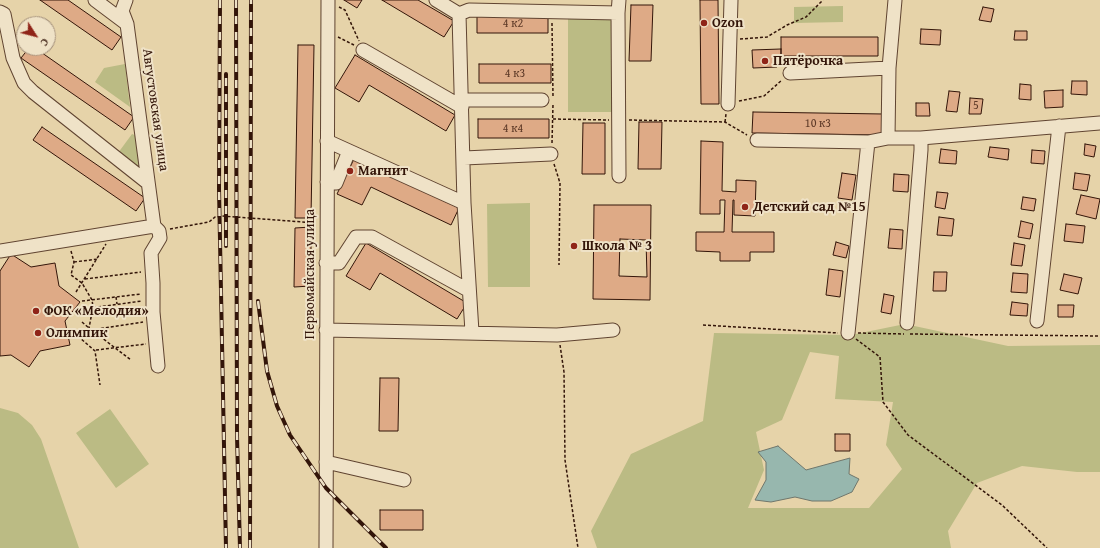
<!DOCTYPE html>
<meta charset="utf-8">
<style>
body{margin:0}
#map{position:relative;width:1100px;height:548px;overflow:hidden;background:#e6d3a9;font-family:"Gentium Book Plus",serif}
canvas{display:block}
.north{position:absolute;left:16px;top:16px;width:40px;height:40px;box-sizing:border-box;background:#efe2c7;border:1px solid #a4907b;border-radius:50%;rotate:126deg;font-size:11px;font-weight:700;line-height:16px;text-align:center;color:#331509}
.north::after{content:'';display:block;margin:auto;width:14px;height:18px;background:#8f2418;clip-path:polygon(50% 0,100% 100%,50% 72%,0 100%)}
</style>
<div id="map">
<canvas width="1100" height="548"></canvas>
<div class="north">С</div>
</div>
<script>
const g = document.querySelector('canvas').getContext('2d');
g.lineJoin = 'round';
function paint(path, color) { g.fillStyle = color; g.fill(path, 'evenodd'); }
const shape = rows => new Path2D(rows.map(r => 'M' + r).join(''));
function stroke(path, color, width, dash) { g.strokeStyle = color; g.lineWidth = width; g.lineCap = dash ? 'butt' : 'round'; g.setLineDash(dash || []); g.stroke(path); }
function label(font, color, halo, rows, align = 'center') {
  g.font = font + ' "Gentium Book Plus",serif'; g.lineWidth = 4; g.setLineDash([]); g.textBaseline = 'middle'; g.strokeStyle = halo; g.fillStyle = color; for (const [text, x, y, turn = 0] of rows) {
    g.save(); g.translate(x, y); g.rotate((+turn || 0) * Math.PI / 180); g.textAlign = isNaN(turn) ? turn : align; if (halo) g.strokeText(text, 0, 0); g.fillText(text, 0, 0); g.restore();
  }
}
paint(shape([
 [843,6,843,22,794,23,794,7],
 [568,19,613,19,612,112,568,112],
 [125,64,130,107,95,82,104,68],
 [132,134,137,136,141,167,139,169,118,153],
 [530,203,530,287,488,287,487,204],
 [905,324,1008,346,1100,345,1100,472,1077,472,1022,466,977,483,948,531,951,548,597,548,591,531,631,454,703,421,714,333,851,335],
 [810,352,839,356,835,399,893,402,886,445,902,469,869,508,748,508,764,470,756,432,782,420],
 [0,408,18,413,32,425,41,439,79,548,0,548],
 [110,409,149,464,116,488,76,433]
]), '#bbbb84');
const water = shape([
 [778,446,806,470,850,458,849,474,859,479,852,492,831,501,812,501,795,497,771,502,755,500,766,480,766,462,758,452,778,446]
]);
paint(water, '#97b7ae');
stroke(water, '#6f766c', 1);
const building = shape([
 [40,0,68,0,121,37,112,50,40,0],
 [344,0,362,0,357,8,344,0],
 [382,0,418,0,454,21,444,37,382,0],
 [700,0,718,0,719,104,701,104,700,0],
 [631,5,653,5,651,61,629,61,631,5],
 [983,7,994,9,991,22,979,20,983,7],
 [477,14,548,14,548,33,477,33,477,14],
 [921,29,941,30,940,45,920,44,921,29],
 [1015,31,1027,31,1027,40,1014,40,1015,31],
 [781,37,878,37,878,56,781,56,781,37],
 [298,45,314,45,311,218,295,218,298,45],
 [29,48,35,48,134,117,125,130,21,58,29,48],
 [781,49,781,60,777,60,777,67,753,68,752,50,781,49],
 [355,55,455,115,446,131,369,85,359,102,335,88,355,55],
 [479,64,551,64,551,83,479,83,479,64],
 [1072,81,1087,81,1087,95,1071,94,1072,81],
 [1020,84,1031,85,1031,100,1019,99,1020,84],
 [1063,90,1063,107,1045,108,1044,91,1063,90],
 [949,91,960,92,957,112,946,111,949,91],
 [970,98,983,99,981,114,969,114,970,98],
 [916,103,929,103,930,116,916,116,916,103],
 [753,112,883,114,883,135,752,133,753,112],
 [478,119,549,119,549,138,478,138,478,119],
 [639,122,662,122,661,169,638,169,639,122],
 [583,123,605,123,605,174,582,174,583,123],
 [42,127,145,198,136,211,33,140,42,127],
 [701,141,723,142,722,191,736,192,736,180,756,181,755,216,734,215,734,200,733,200,732,232,774,232,774,252,750,252,750,261,720,261,720,252,696,251,696,232,724,232,725,200,720,200,720,214,700,214,701,141],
 [1085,144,1096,146,1094,157,1084,155,1085,144],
 [990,147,1009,149,1008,160,988,157,990,147],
 [941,149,957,151,956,164,939,163,941,149],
 [1032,150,1045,151,1044,164,1031,163,1032,150],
 [354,159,459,208,451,225,371,187,362,205,337,194,354,159],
 [842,173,856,175,852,200,838,198,842,173],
 [1075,173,1090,175,1087,191,1073,189,1075,173],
 [894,174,909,175,908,192,893,191,894,174],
 [937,192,948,193,945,209,935,207,937,192],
 [1081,195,1100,199,1096,219,1076,214,1081,195],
 [1023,197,1036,199,1034,211,1021,209,1023,197],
 [594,205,651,205,650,300,593,299,594,205],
 [620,239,646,240,647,277,619,276,620,239],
 [939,217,954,219,952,236,937,235,939,217],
 [1021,221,1033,224,1030,239,1018,237,1021,221],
 [1066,224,1085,226,1083,243,1064,241,1066,224],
 [311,227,311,286,294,287,295,228,311,227],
 [890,229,903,230,902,249,888,248,890,229],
 [836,242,849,246,846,258,833,255,836,242],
 [366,243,467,303,457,319,380,273,370,290,346,276,366,243],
 [1014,243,1025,245,1022,266,1011,265,1014,243],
 [11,254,31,267,55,263,59,286,80,302,65,321,70,345,40,351,29,367,11,355,0,356,0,271,11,254],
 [829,269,843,271,840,297,826,295,829,269],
 [934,272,947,272,946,291,933,291,934,272],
 [1013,273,1028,274,1027,293,1011,292,1013,273],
 [1064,274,1082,278,1078,294,1060,290,1064,274],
 [884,294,894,296,891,314,881,312,884,294],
 [1012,302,1028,304,1027,316,1010,315,1012,302],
 [1058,305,1074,305,1073,317,1058,317,1058,305],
 [380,378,399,378,398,431,379,431,380,378],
 [835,434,850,434,850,451,835,451,835,434],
 [380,510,423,510,423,530,380,530,380,510]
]);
paint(building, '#deaa86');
stroke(building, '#331509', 1);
const minor = shape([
 [95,0,127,24],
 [126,0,122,11,127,24,154,226],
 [436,0,459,14],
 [0,12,4,14,13,58,24,83,33,92,148,183],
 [618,13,619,0],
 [459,14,469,10,618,13,619,176],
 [459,14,464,203,472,332],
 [363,50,462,107],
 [790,73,889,68],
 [462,100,542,100],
 [728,104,731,0],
 [888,138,889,68,895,0],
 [757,140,868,142,888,138,921,138,1100,123],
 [327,141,464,203],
 [464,158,551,154],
 [327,182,336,183,349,151],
 [154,226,159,231,160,238,151,253,153,283,153,312,158,366],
 [0,251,154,226],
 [326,263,339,263,356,237,372,237,468,290],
 [1037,321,1059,126],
 [907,323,921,150,921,138],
 [326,330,557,335,613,330],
 [848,333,868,142],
 [326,462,404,480],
 [326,548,328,0]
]);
stroke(minor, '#604431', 15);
stroke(shape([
 [339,7,345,10,359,41],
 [552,23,553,97],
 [338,37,354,45],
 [740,39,767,37,787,25,806,17,823,0],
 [739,101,764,96,782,80],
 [553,119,609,120],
 [629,120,725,122,747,135],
 [725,122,726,114],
 [552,143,553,104],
 [554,164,560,183,559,265],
 [170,229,209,222,215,217,222,216,317,223],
 [71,251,74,262,71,275,82,283,92,300,93,307,89,328,131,360],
 [74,262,98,259],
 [85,279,141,272],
 [76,292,106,244],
 [116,297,117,304],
 [82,301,141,294],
 [83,309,142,301],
 [82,322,89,328,80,338,95,351,100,385],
 [703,325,838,333],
 [91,330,143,322],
 [858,333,904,334],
 [910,334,1100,336],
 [856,339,880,357,883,402,908,435,1002,505,1047,548],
 [560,345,564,372,565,460,578,548],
 [96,350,146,344]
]), '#331509', 1.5, [3, 2]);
stroke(minor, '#efe2c7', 13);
const rail = shape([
 [220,0,219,189,226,548],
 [236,0,237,436,240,548],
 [226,246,226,74],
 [258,301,267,371,277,406,290,435,326,488,386,548],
 [250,548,251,0]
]);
stroke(rail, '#331509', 4);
stroke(rail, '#efe2c7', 2.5, [8]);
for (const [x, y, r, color] of [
 [704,23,4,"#8f2418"],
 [765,61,4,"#8f2418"],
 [350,171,4,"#8f2418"],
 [745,207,4,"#8f2418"],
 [574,246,4,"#8f2418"],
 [36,311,4,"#8f2418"],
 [38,333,4,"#8f2418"]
]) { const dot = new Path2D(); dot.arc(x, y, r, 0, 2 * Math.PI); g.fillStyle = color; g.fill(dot); stroke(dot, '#efe2c7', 1.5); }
label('12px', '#5e3a28', null, [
 ["4 к2",513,24],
 ["4 к3",515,74],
 ["5",976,106],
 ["10 к3",818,124],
 ["4 к4",513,129]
]);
label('bold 14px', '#331509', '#efe2c7', [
 ["Ozon",712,23],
 ["Пятёрочка",773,61],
 ["Магнит",358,171],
 ["Детский сад №15",753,207],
 ["Школа № 3",582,246],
 ["ФОК «Мелодия»",44,311],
 ["Олимпик",46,333]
], 'left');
label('14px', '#331509', '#efe2c7', [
 ["Августовская улица",155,110,82],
 ["Первомайская улица",310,274,-90]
]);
</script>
